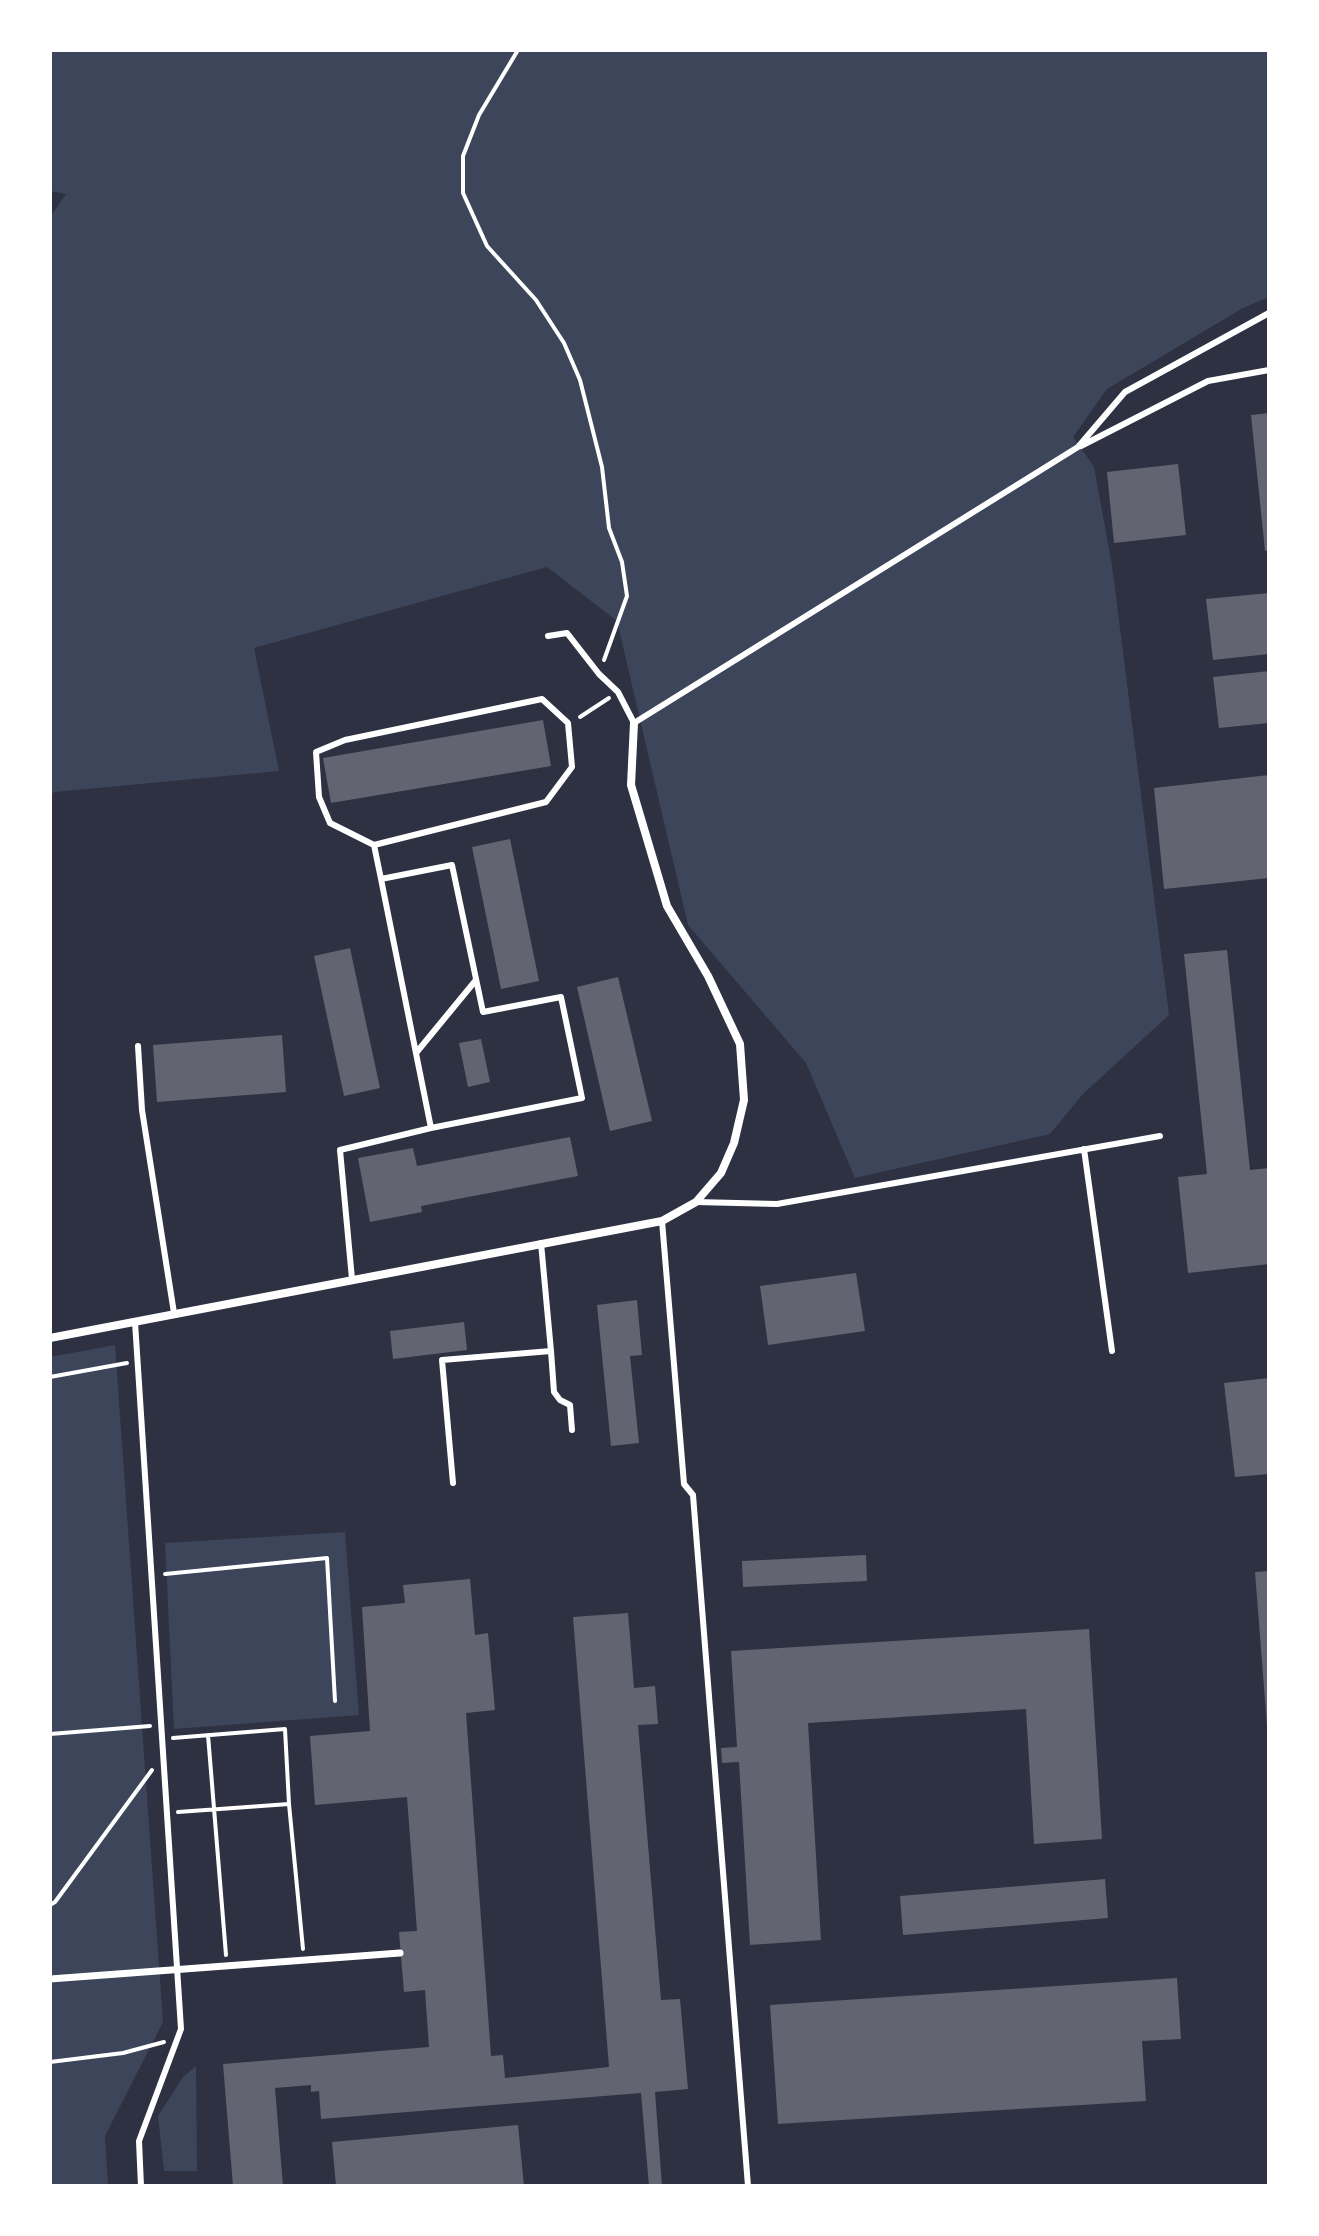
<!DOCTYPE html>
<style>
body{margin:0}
#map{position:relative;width:1319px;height:2236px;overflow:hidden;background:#2d3142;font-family:Barlow,sans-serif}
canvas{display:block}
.frame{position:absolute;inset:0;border:52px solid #fff;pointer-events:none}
</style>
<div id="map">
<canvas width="1319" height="2236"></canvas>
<div class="frame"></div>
</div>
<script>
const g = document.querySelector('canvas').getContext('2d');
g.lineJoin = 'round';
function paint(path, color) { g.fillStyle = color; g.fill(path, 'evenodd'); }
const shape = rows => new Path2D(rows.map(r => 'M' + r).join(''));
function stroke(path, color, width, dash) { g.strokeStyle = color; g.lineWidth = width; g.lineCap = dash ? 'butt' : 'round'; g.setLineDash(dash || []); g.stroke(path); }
paint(shape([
 [50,50,1269,50,1269,297,1243,308,1107,389,1073,437,1094,467,1112,565,1169,1015,1083,1094,1050,1134,855,1178,806,1063,688,925,617,621,547,567,254,648,279,771,55,792,50,795,50,217,66,194,50,191],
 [115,1345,163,2022,105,2136,108,2186,50,2186,50,1357],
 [345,1532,359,1715,174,1729,165,1543],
 [196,2066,197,2171,164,2171,158,2116,183,2077]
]), '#3c4559');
paint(shape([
 [1269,413,1269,550,1265,551,1251,415],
 [1178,464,1186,535,1114,543,1107,472],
 [1269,593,1269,654,1213,660,1206,599],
 [1269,671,1269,723,1219,728,1213,677],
 [543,720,551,766,331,803,323,758],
 [1269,775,1269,878,1164,889,1154,788],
 [510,839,539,981,501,989,472,847],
 [350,948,380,1088,344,1096,314,956],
 [1227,950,1250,1170,1269,1168,1269,1264,1188,1273,1178,1177,1207,1174,1184,954],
 [618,977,652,1121,610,1131,577,987],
 [282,1035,286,1092,157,1102,153,1045],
 [481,1039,490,1082,468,1087,459,1043],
 [570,1137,578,1176,421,1206,422,1212,370,1222,358,1158,413,1148,417,1166],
 [856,1273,865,1331,768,1345,760,1286],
 [637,1300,642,1355,630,1356,639,1443,611,1446,597,1305],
 [464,1322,467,1350,393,1359,390,1331],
 [1269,1378,1269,1474,1235,1477,1224,1383],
 [866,1555,867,1581,743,1587,742,1561],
 [1269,1571,1269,1726,1267,1726,1255,1572],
 [470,1579,475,1635,488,1633,495,1710,466,1713,491,2056,503,2055,505,2078,609,2067,573,1617,628,1613,634,1688,655,1686,658,1724,638,1725,661,2000,680,1999,688,2089,655,2092,662,2186,649,2186,641,2093,321,2119,319,2091,311,2092,311,2085,275,2088,283,2186,233,2186,223,2064,429,2047,425,1990,404,1992,399,1932,417,1931,407,1797,315,1805,310,1736,370,1731,362,1607,405,1603,403,1585],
 [1089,1629,1102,1839,1034,1844,1026,1709,808,1723,821,1940,750,1945,739,1762,722,1763,721,1748,737,1747,731,1651],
 [1105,1879,1108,1918,903,1935,900,1896],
 [1177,1978,1181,2039,1142,2041,1146,2101,778,2124,770,2005],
 [518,2125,524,2186,336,2186,332,2142]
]), '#626471');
stroke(shape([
 [518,50,479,115,463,156,463,193,487,246,536,300,564,343,580,380,602,467,609,528,622,562,627,596,604,660],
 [580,717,609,698],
 [50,1377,127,1363],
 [165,1574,327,1558,335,1701],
 [50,1734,150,1726],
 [208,1735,226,1955],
 [173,1738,285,1729,289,1804,178,1812],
 [289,1804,303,1949],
 [50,1905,55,1902,152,1770],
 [50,2062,123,2053,164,2042]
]), '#fff', 4);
stroke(shape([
 [1081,446,1208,381,1269,370],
 [548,636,567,633,599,674,618,692,634,723,1078,447,1125,392,1269,313],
 [374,845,330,823,319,797,316,752,345,740,542,699,568,723,572,767,546,802,374,845,381,879],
 [138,1046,142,1110,174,1313],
 [416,1053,476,980],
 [1084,1149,1112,1351],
 [696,1202,777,1204,1160,1136],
 [662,1221,684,1484,693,1495,748,2186],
 [352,1279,340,1150,431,1128,582,1098,561,997,483,1012,452,865,381,879,431,1128],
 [135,1322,181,2029,139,2141,141,2186],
 [551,1351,554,1392,560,1400,570,1405,572,1430],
 [453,1483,442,1360,551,1351,541,1243]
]), '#fff', 6);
stroke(shape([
 [50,1979,400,1953]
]), '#fff', 7);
stroke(shape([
 [50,1338,662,1221,696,1202,721,1173,734,1143,744,1100,740,1044,708,976,667,906,631,785,634,723]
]), '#fff', 8);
</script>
